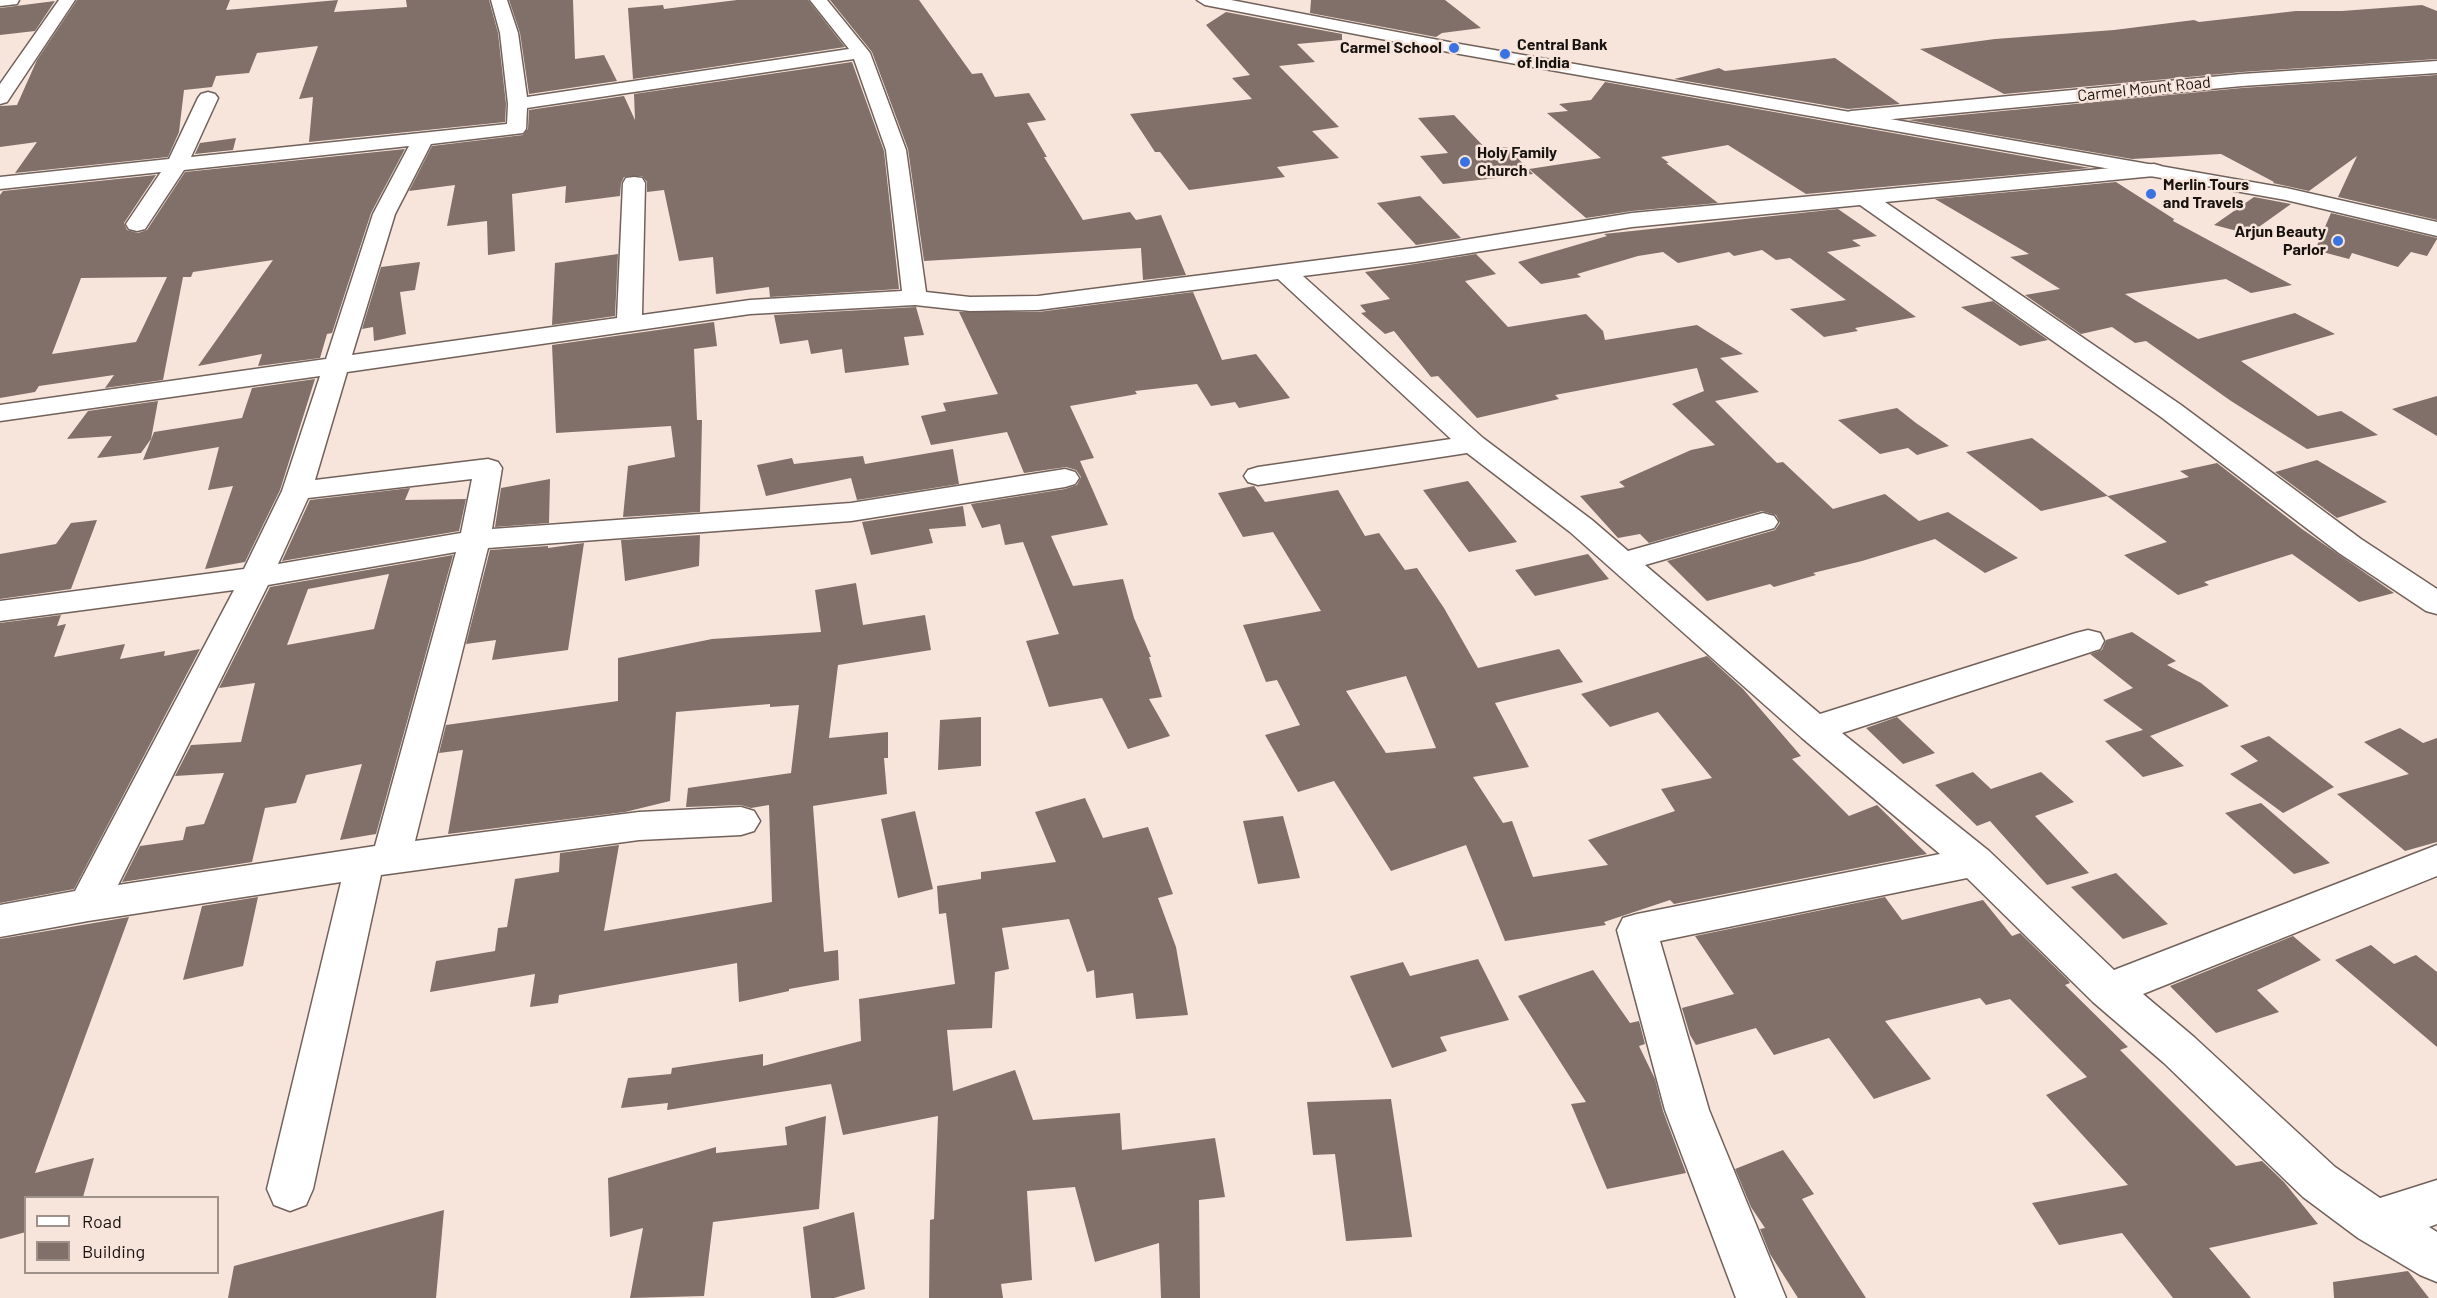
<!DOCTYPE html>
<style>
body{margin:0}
#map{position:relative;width:2437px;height:1298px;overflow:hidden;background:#f7e5dc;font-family:Barlow,sans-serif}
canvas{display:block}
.legend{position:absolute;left:24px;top:1196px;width:195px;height:78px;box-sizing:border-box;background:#f7e5dc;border:2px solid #9e918a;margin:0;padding:8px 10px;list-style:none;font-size:18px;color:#191310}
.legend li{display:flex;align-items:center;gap:12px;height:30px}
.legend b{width:30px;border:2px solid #9e918a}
</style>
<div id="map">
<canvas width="2437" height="1298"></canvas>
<ul class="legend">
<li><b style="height:8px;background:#fff"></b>Road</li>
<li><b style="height:16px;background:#807069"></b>Building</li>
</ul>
</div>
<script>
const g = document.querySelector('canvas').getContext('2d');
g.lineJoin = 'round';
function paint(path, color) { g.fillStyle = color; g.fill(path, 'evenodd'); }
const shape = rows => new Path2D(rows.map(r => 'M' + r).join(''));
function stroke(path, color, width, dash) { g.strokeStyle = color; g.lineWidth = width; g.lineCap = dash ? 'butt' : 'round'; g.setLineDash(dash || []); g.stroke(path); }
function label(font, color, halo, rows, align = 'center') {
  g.font = font + ' Barlow,sans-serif'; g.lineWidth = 5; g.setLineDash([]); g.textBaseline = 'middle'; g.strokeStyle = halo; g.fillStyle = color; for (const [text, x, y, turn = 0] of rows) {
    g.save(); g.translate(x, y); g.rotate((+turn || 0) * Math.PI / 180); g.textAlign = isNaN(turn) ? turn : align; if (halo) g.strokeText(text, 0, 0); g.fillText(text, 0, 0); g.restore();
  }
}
paint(shape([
 [77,0,230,0,226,10,338,0,334,12,407,7,406,0,489,0,498,33,506,104,505,122,309,142,313,97,299,99,318,46,257,53,249,73,216,76,212,87,184,90,179,132,168,157,15,173,37,142,0,147,0,106,17,105,37,60],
 [509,0,573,0,575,59,604,55,617,81,529,94,520,33],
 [737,0,808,0,845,47,633,79,628,8,663,5,664,9],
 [830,0,919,0,972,74,982,73,995,97,1029,93,1046,120,1027,123,1047,157,1044,157,1083,220,1130,212,1136,220,1161,215,1186,275,1143,280,1141,248,924,261,908,149,872,52],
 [1311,0,1445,0,1481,28,1442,33,1436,37,1310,13],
 [55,1,35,31,0,35,0,8],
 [2422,5,2437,11,2437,59,2242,72,2004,94,1920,49,1995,39,2114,30,2194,20,2199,22,2296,11,2342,11],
 [1226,12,1342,34,1342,40,1297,44,1315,62,1279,66,1339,127,1312,131,1339,158,1277,167,1285,177,1189,190,1160,152,1155,152,1130,114,1252,99,1232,78,1250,75,1206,25],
 [1835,58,1900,104,1848,109,1674,79,1719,68,1725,71],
 [852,62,884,151,899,289,770,297,769,287,716,294,713,257,679,261,664,190,647,192,647,182,642,176,624,177,621,183,620,196,565,203,566,186,512,194,515,251,488,255,487,221,447,226,455,185,409,191,432,146,523,135,528,129,529,110,624,96,635,120,634,94],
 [2437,75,2437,220,2338,197,2357,156,2309,191,2273,183,2274,182,2221,154,2132,159,1908,120,2242,88],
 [1605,82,2090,168,1806,194,1728,145,1661,157,1669,163,1666,163,1718,203,1632,211,1586,218,1529,169,1601,158,1547,113,1568,111,1559,104,1591,100],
 [1454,115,1487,150,1507,147,1533,174,1443,184,1420,156,1448,153,1418,118],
 [236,138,233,150,195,154,200,143],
 [405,149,371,213,332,333,327,334,320,358,258,366,262,354,198,366,273,260,193,272,191,277,183,277,163,380,105,388,114,375,39,386,35,392,0,398,0,195,3,191,156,175,124,223,127,230,138,233,147,230,185,172],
 [167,277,136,342,52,354,81,278],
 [2116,182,2174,219,2173,221,2292,285,2251,293,2226,279,2125,294,2198,339,2295,313,2335,334,2241,361,2318,416,2341,411,2378,435,2307,449,2231,401,2146,341,2135,343,2112,327,2081,334,2025,295,2060,289,2010,257,2029,254,1935,199],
 [1420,196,1461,238,1416,245,1377,203],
 [2254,197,2291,204,2249,234,2214,225],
 [1838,209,1877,236,1852,240,1861,246,1827,252,1916,317,1855,328,1858,331,1824,337,1790,309,1846,300,1790,258,1776,260,1762,250,1734,256,1729,252,1678,263,1663,252,1638,256,1577,274,1581,277,1541,284,1518,262,1607,236,1604,234],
 [2331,213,2437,238,2437,239,2427,256,2411,252,2398,267,2352,253,2349,259,2315,250],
 [618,254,615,316,552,325,555,263],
 [1476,254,1496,274,1465,281,1508,327,1586,314,1603,331,1605,340,1697,325,1743,354,1720,358,1759,392,1715,401,1777,463,1783,462,1833,509,1885,494,1919,521,1948,512,2018,558,1985,573,1935,539,1862,561,1813,573,1816,575,1774,587,1770,584,1707,601,1667,561,1775,530,1780,523,1776,515,1762,511,1649,543,1640,534,1618,538,1580,496,1625,487,1619,482,1691,450,1715,445,1672,404,1704,391,1697,368,1555,395,1559,399,1477,418,1438,376,1431,377,1394,331,1385,334,1361,313,1366,312,1360,305,1390,299,1365,272],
 [420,262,415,290,400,292,406,334,374,341,373,327,362,329,381,267],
 [1193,292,1222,360,1256,354,1290,398,1239,408,1235,402,1211,406,1197,384,1135,391,1137,394,1070,406,1094,458,1080,461,1108,525,1051,536,1073,586,1123,579,1134,618,1151,657,1149,657,1162,697,1149,699,1170,736,1128,749,1102,698,1049,707,1026,641,1059,634,1023,542,1005,545,1000,524,982,528,971,504,1065,489,1077,485,1081,477,1076,470,1066,467,1024,473,1007,432,931,445,921,416,946,411,943,403,998,394,959,312,1038,312],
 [1993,301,2048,340,2020,346,1961,307],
 [916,307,924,335,904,337,909,365,845,373,842,349,811,354,808,340,780,344,774,315],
 [714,322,717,346,694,349,697,420,702,420,700,512,623,517,628,466,675,457,671,426,556,433,552,345],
 [315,379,280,490,245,562,205,569,233,486,208,490,219,447,143,460,154,432,242,418,252,388],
 [2437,396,2437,436,2392,409],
 [158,401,151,439,141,453,97,458,112,436,67,439,88,411],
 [1897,408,1916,423,1949,446,1917,455,1908,448,1880,454,1838,420],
 [2032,438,2108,496,2189,477,2180,471,2217,463,2302,529,2394,593,2359,602,2292,554,2204,582,2209,585,2178,595,2124,555,2167,542,2107,496,2041,511,1966,452],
 [953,449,959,484,857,500,851,478,766,496,757,465,792,458,794,464,863,456,865,464],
 [2317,460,2387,502,2337,518,2275,472],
 [550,479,549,523,495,527,501,488],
 [1468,481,1517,542,1469,552,1423,490],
 [1254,486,1265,502,1338,490,1365,536,1379,533,1405,570,1417,568,1444,608,1478,668,1559,649,1583,682,1495,703,1529,767,1473,777,1503,823,1512,821,1533,877,1608,865,1588,840,1675,811,1661,789,1712,778,1658,712,1610,727,1581,694,1707,656,1743,689,1801,756,1792,759,1849,816,1877,805,1927,854,1674,904,1670,900,1604,922,1606,925,1505,941,1466,845,1391,871,1334,781,1298,792,1265,735,1300,725,1277,680,1266,682,1243,625,1321,611,1273,532,1243,537,1218,493],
 [1406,676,1436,748,1386,753,1346,691],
 [410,488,405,500,466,499,459,531,282,561,310,500],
 [963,506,966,526,929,529,933,543,871,555,862,522],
 [97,520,71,589,0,599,0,554,56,544,71,523],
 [700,535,699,566,625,581,621,540],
 [584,543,568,650,492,660,496,640,466,644,490,550,548,546,548,548],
 [1588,554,1609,579,1535,596,1515,570],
 [453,555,376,834,340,840,362,764,306,775,296,803,265,808,252,862,122,882,140,846,183,840,186,827,204,824,224,773,175,776,191,745,241,742,255,683,219,688,270,587],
 [389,574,374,629,287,645,308,589],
 [856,583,863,625,925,615,931,650,838,665,829,738,888,732,888,758,884,758,887,794,813,806,824,952,838,950,839,980,789,989,789,991,739,1002,737,963,559,995,558,1003,530,1007,535,974,430,992,436,961,495,951,498,928,507,927,515,879,559,872,560,853,619,845,604,931,772,902,769,805,751,808,741,805,686,807,688,788,791,773,799,705,770,707,770,704,676,712,670,801,625,812,448,834,463,750,439,753,446,725,618,701,618,658,712,639,821,632,815,590],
 [61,615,57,626,66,624,54,657,125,644,120,659,165,651,164,656,200,649,74,889,0,903,0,623],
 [2132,632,2176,661,2167,665,2201,683,2229,706,2150,736,2184,766,2143,777,2105,741,2143,730,2103,700,2133,688,2090,654,2102,650,2106,640],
 [981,717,981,766,938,770,940,720],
 [1897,717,1935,753,1903,764,1866,728],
 [2400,728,2423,743,2437,738,2437,842,2405,851,2337,794,2409,774,2364,742],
 [2269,736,2334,787,2283,813,2230,774,2258,761,2240,746],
 [1973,772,1991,789,2041,772,2074,802,2035,816,2089,873,2047,885,1990,821,1977,826,1935,785],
 [1085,798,1103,838,1148,827,1173,894,1158,898,1176,947,1188,1015,1136,1019,1133,993,1096,998,1094,970,1087,972,1069,919,1002,928,1009,969,995,972,992,1028,947,1030,953,1091,1015,1070,1033,1120,1120,1113,1122,1150,1215,1138,1225,1197,1199,1200,1200,1298,1161,1298,1159,1243,1095,1262,1075,1187,1027,1191,1032,1280,1001,1284,1003,1298,929,1298,930,1220,934,1219,938,1116,843,1135,831,1084,667,1110,668,1103,621,1108,628,1078,671,1074,672,1068,763,1054,763,1066,861,1041,859,999,955,984,946,913,939,914,937,886,981,879,981,872,1056,862,1035,812],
 [2261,803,2330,863,2294,874,2225,813],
 [915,811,933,889,898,898,881,819],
 [1283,816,1300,878,1258,884,1243,821],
 [2116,873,2168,924,2123,939,2071,887],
 [258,897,243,966,183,980,202,906],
 [1885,897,1902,920,1983,900,2012,936,2020,933,2068,980,2070,983,2065,985,2128,1047,2120,1050,2236,1166,2262,1161,2284,1182,2318,1224,2209,1248,2251,1298,2173,1298,2122,1233,2059,1245,2032,1203,2128,1185,2046,1095,2087,1077,2010,999,1986,1005,1980,998,1885,1021,1931,1079,1874,1099,1829,1038,1774,1055,1756,1028,1696,1045,1690,1035,1682,1008,1734,994,1695,936],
 [129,917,35,1173,94,1158,83,1197,26,1197,26,1232,0,1239,0,939],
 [2293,936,2321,960,2257,990,2279,1012,2216,1033,2170,986],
 [2371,945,2394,964,2416,955,2437,972,2437,1047,2335,960],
 [1478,959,1509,1020,1440,1037,1447,1051,1392,1068,1350,976,1403,962,1410,976],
 [1593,970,1630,1023,1639,1021,1645,1044,1639,1046,1655,1079,1663,1111,1686,1173,1607,1189,1571,1104,1586,1102,1518,996],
 [1391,1099,1412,1237,1346,1241,1335,1154,1313,1155,1307,1102],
 [826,1116,819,1209,713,1222,704,1296,630,1298,643,1228,610,1237,608,1178,716,1147,716,1153,787,1145,785,1127],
 [1783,1150,1814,1194,1802,1199,1866,1298,1798,1298,1770,1254,1760,1229,1765,1228,1751,1207,1735,1169],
 [444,1210,436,1298,228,1298,234,1266],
 [854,1212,865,1289,834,1298,811,1298,803,1227],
 [2408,1271,2429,1298,2334,1298,2333,1282]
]), '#807069');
const minor = shape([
 [0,0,19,0,17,4,0,6,0,0],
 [59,0,75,0,7,102,0,104,0,84,59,0],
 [491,0,507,0,518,33,527,97,849,49,810,0,827,0,870,53,906,150,926,292,970,297,1038,296,1414,248,1632,213,2154,164,2161,166,2164,170,2161,174,2154,176,1885,202,2181,405,2361,539,2437,589,2437,614,2426,611,2339,553,2161,417,1860,205,1632,227,1414,262,1303,276,1483,438,1592,520,1628,551,1763,513,1774,516,1778,522,1774,528,1645,565,1820,714,2076,633,2088,630,2100,633,2104,641,2100,649,1842,733,1989,851,2114,970,2437,845,2437,876,2143,994,2194,1037,2335,1167,2380,1198,2437,1180,2437,1224,2429,1227,2437,1232,2437,1282,2420,1275,2358,1238,2303,1197,2164,1063,2093,1002,1967,878,1660,941,1709,1110,1786,1298,1736,1298,1665,1110,1617,930,1623,918,1637,914,1940,854,1802,738,1570,532,1467,453,1258,485,1248,482,1244,476,1248,470,1258,467,1451,439,1278,279,1038,310,970,311,915,305,750,314,347,372,315,480,488,459,498,462,502,468,492,529,851,503,1065,469,1075,472,1079,478,1075,484,1065,487,851,521,488,548,415,841,639,812,741,807,754,811,760,821,754,831,741,835,639,840,381,875,313,1189,306,1205,290,1211,274,1205,267,1189,341,882,88,921,0,937,0,905,75,891,234,590,0,621,0,601,244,569,282,491,320,376,0,421,0,405,326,359,373,214,409,146,184,170,145,229,137,231,129,229,126,224,161,172,0,189,0,177,169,159,198,98,201,94,208,92,215,94,218,98,191,157,507,124,508,104,500,33,491,0],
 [854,59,886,150,902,291,750,300,642,315,645,183,642,178,634,177,626,178,623,183,617,318,352,355,395,214,431,144,523,133,526,129,527,108,854,59],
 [472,479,461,533,278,564,308,498,472,479],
 [456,552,375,846,118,885,268,585,456,552],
 [2437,61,2437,73,2242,86,1851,123,1844,121,1841,117,1844,113,1851,111,2242,74,2437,61]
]);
const major = shape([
 [1197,0,1231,0,1454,43,2286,188,2437,222,2437,236,2286,200,1454,53,1205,5,1197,0]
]);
stroke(minor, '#71615a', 3);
stroke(major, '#71615a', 3);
paint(minor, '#fff');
paint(major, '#fff');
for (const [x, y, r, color] of [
 [1454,48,6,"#3973e2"],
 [1505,54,6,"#3973e2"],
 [1465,162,6,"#3973e2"],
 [2151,194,6,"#3973e2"],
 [2338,241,6,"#3973e2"]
]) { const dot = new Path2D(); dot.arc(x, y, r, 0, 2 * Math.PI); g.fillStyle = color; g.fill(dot); stroke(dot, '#f7e5dc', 2); }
label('bold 16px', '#191310', '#f7e5dc', [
 ["Central Bank",1517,45],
 ["of India",1517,63],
 ["Carmel School",1442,48,"right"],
 ["Holy Family",1477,153],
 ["Church",1477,171],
 ["Merlin Tours",2163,185],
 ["and Travels",2163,203],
 ["Arjun Beauty",2326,232,"right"],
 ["Parlor",2326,250,"right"]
], 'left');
label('16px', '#191310', '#f7e5dc', [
 ["Carmel Mount Road",2144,89,-6]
]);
</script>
